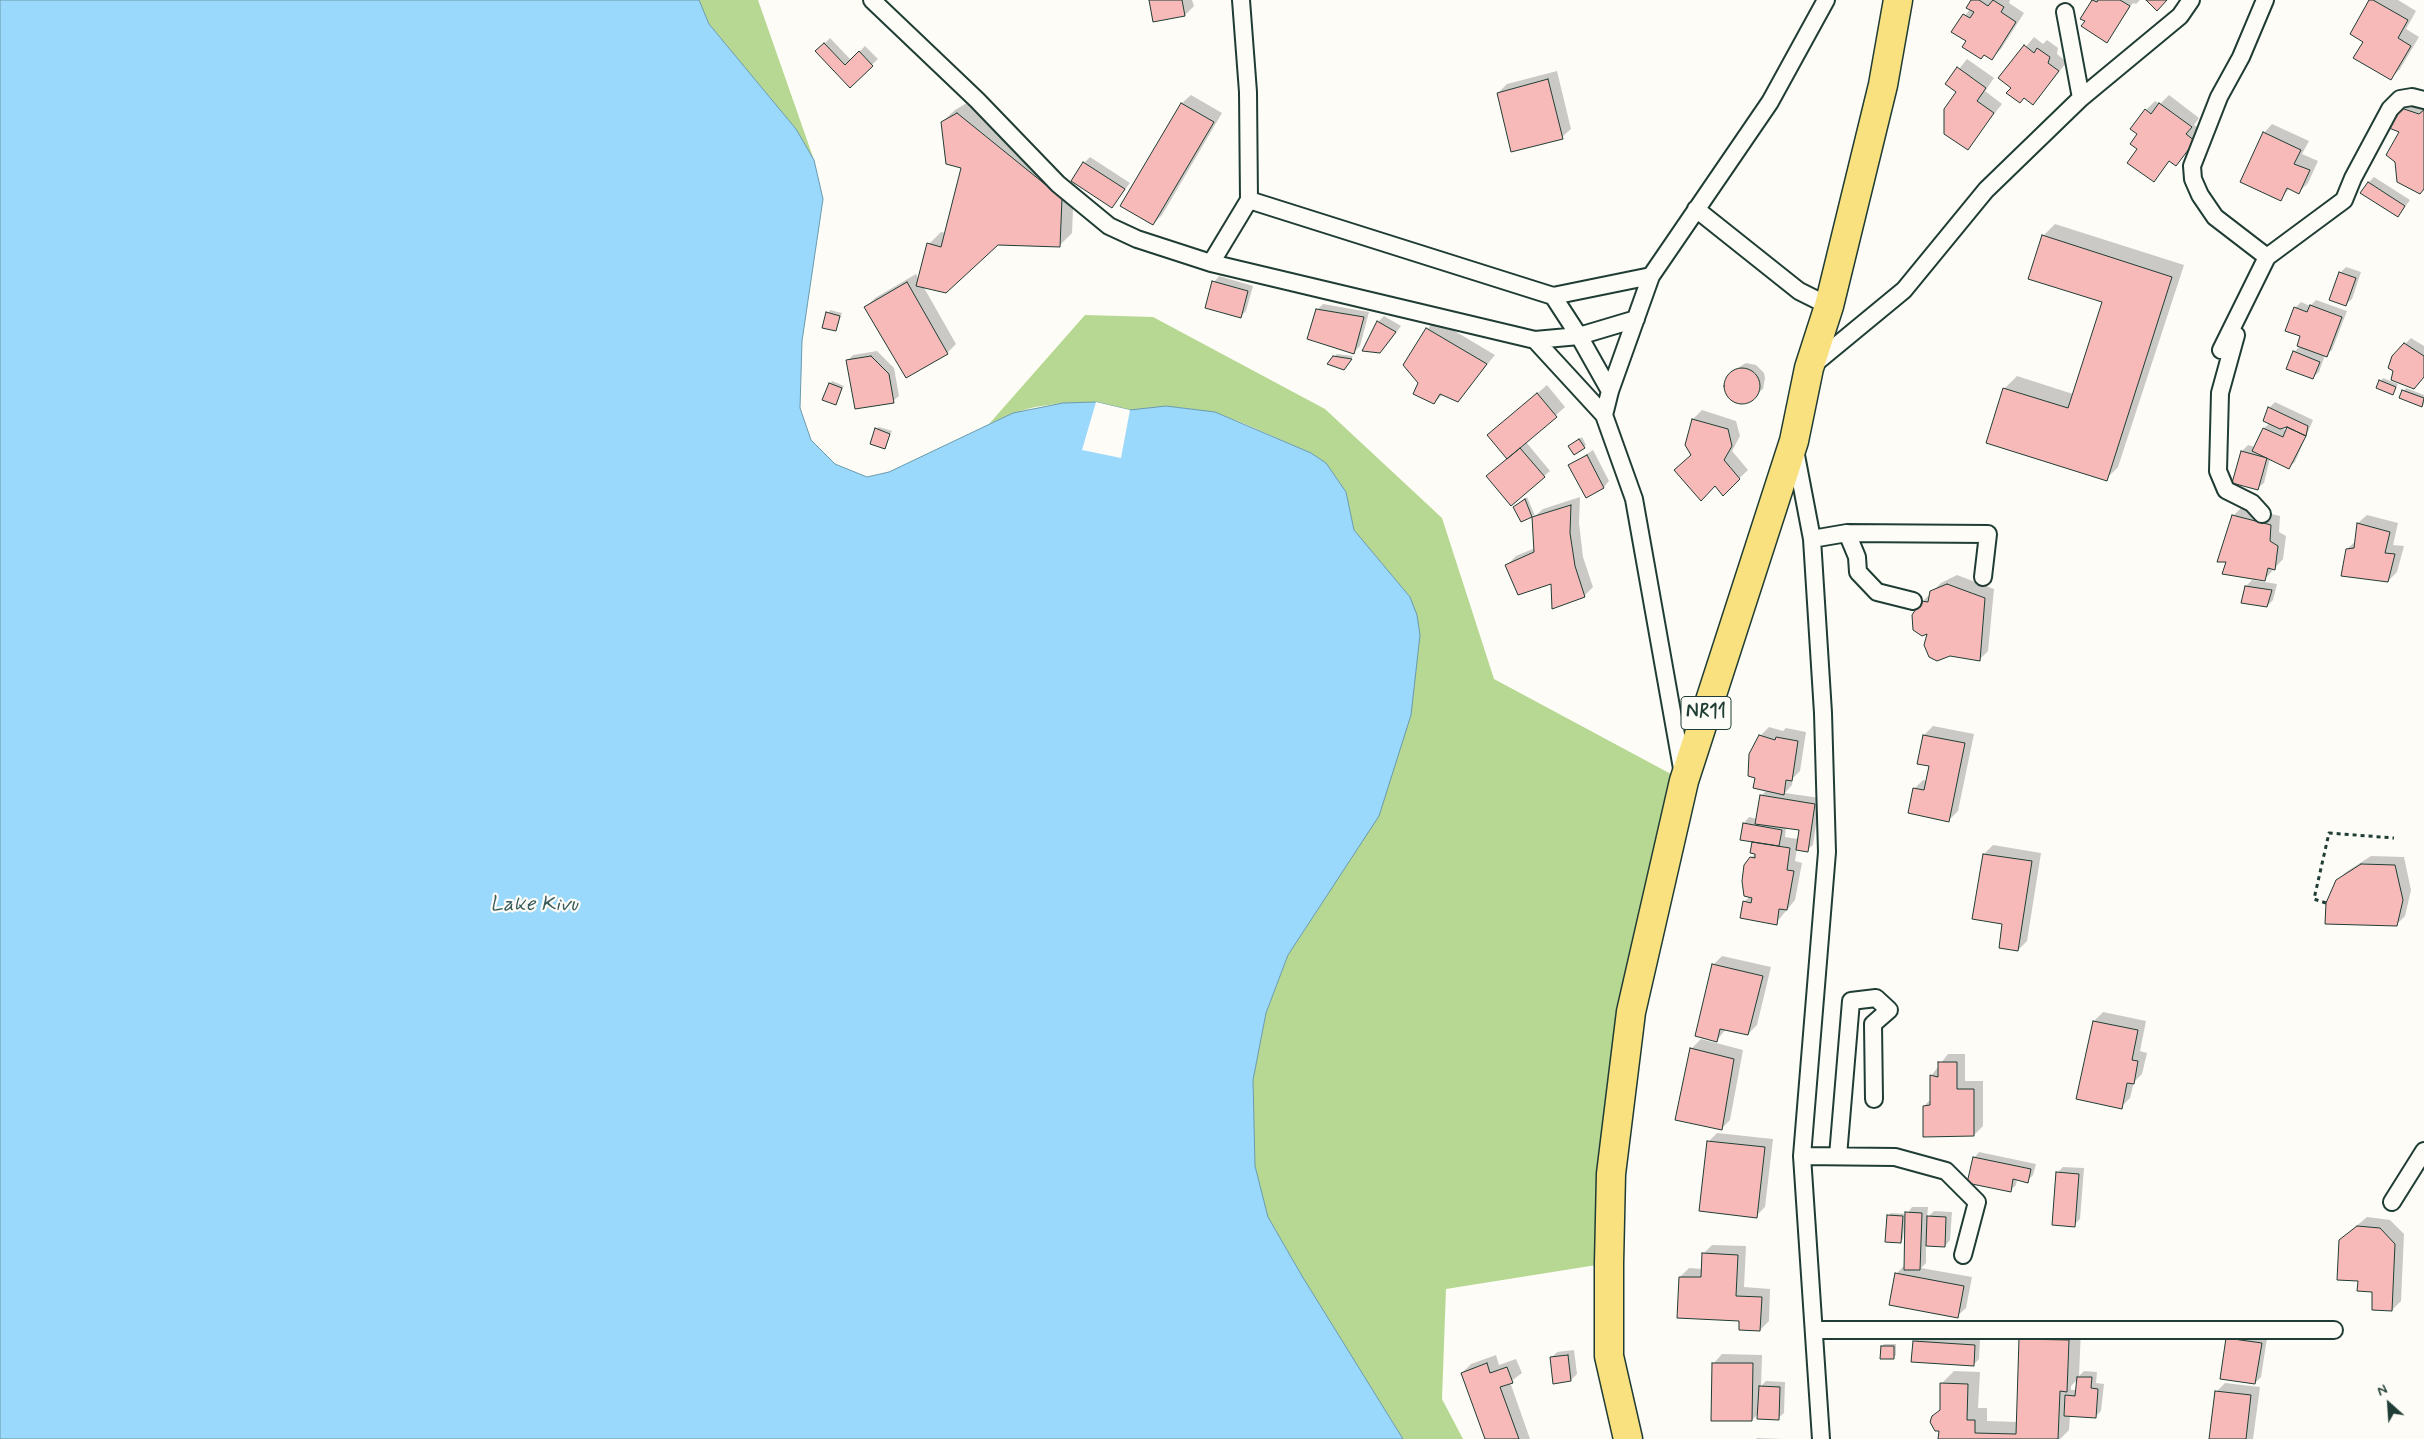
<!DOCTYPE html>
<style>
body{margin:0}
#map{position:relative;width:2424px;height:1439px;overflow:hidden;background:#fdfcf7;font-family:Mynerve,sans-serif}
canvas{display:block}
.north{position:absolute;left:2364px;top:1379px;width:50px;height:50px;-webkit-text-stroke:4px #fdfcf7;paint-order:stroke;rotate:334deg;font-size:14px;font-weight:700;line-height:20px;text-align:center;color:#1f3d34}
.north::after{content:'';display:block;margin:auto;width:18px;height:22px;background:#1f3d34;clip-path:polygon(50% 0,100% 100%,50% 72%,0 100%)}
</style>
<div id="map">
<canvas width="2424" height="1439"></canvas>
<div class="north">N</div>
</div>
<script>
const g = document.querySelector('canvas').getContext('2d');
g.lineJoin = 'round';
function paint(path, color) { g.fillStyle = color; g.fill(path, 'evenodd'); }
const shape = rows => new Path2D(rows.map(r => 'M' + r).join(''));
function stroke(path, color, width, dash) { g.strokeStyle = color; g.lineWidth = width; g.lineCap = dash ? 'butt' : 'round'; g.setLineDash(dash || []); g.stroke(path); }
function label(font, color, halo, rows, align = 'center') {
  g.font = font + ' Mynerve,sans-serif'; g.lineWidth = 4.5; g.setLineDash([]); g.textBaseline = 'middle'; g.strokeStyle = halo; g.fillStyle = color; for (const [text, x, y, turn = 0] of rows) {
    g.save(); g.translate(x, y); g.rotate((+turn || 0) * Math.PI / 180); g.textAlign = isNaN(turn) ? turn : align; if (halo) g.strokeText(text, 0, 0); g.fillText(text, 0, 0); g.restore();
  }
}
paint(shape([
 [699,0,758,0,814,160,796,129,709,24],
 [1085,315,1153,317,1325,409,1442,518,1494,679,1684,781,1631,1012,1609,1263,1446,1289,1442,1399,1463,1439,1403,1439,1302,1276,1268,1217,1255,1166,1253,1080,1266,1013,1288,955,1328,894,1410,597,1354,530,1346,492,1326,463,1311,453,1245,424,1215,412,1166,406,1130,410,1096,402,1063,403,1035,407,1013,413,989,424]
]), '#b7d892');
const water = shape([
 [0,0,699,0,709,24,796,129,814,160,823,199,802,341,800,408,811,440,835,464,867,477,889,472,1013,413,1063,403,1096,402,1130,410,1166,406,1215,412,1311,453,1326,463,1346,492,1354,530,1410,597,1417,615,1420,635,1411,715,1379,816,1288,955,1266,1013,1253,1080,1255,1166,1268,1217,1302,1276,1403,1439,0,1439,0,0]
]);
paint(water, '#9ad8fc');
stroke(water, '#699aac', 1);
paint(shape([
 [1454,0,1556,0,1557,5,1455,17],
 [1096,402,1130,410,1121,458,1082,450]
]), '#fdfcf7');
paint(shape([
 [1151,0,1192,0,1194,6,1185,15],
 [1973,0,2010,0,2009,3,2024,13,2001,49,1992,58,1953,32,1970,9],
 [2093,0,2140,0,2136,4,2133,3,2107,41,2082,18],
 [2371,0,2398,0,2416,11,2406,29,2419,37,2400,69,2391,78,2365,41],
 [2034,37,2043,44,2047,40,2058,48,2057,54,2067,62,2033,103,2000,78],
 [830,38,851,60,865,46,878,59,850,86,817,51],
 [1967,59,1994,78,1985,91,2002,104,1967,148,1958,92,1947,84],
 [1557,71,1571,129,1562,137,1498,93,1507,84],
 [1191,95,1222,113,1162,215,1153,224,1122,206,1182,103],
 [2169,95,2199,118,2194,125,2203,131,2176,165,2170,160,2153,180,2139,149,2139,134,2146,110,2155,101,2160,104],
 [2411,100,2424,104,2424,188,2400,131,2402,109],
 [970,101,1074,186,1072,233,1060,245,997,243,923,286,956,344,947,353,866,307,875,298,916,274,919,280,929,244,941,232,946,233,963,167,942,122,955,110],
 [2272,124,2309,141,2302,154,2318,161,2308,183,2299,192,2290,188,2280,199,2264,133],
 [1090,157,1130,183,1112,206,1084,163],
 [2374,177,2410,200,2398,216,2368,183],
 [2055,224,2184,265,2118,467,2106,479,2004,389,2017,376,2073,394,2103,301,2043,236],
 [2346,267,2361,272,2352,299,2346,304,2340,273],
 [1219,276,1253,286,1246,311,1240,317,1214,282],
 [2316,300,2347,311,2332,350,2325,355,2319,372,2313,377,2294,352,2300,346,2302,335,2295,308,2301,302,2310,306],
 [1323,304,1369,312,1360,346,1354,352,1317,310],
 [830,310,842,313,836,330,823,327],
 [1384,316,1401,326,1386,346,1364,350,1378,322],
 [1436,320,1495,355,1458,400,1443,394,1434,403,1420,382,1427,329],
 [2411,338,2424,346,2424,377,2395,370,2393,356],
 [877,351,894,368,899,396,893,401,848,360,853,355],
 [1337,354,1353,356,1347,366,1334,357],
 [1746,363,1756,365,1764,373,1765,378,1763,389,1747,402,1736,402,1727,395,1725,390,1726,379,1736,369],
 [2383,378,2398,384,2393,394,2377,387],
 [832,381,844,386,835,404,830,384],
 [1547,385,1565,407,1526,442,1550,471,1511,504,1512,456,1489,435],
 [2406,388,2424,395,2424,404,2422,406,2401,397],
 [2275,402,2313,420,2295,462,2289,467,2270,458,2264,483,2258,488,2234,482,2242,451,2248,445,2255,447,2264,428,2270,423,2269,408],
 [2290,425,2287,431,2280,427],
 [1702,410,1736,421,1740,436,1732,451,1748,470,1723,494,1692,455,1686,445,1693,419],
 [879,427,892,431,884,447,876,429],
 [1582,437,1586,445,1584,447,1572,444],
 [1593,450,1609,481,1604,487,1586,496,1570,465],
 [1527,497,1535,516,1543,509,1580,497,1579,523,1583,557,1593,587,1584,596,1507,565,1516,556,1535,548,1534,515,1522,520,1514,507],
 [2242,507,2280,516,2279,532,2286,536,2283,559,2264,580,2227,561,2233,516],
 [2367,515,2398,523,2393,545,2404,546,2397,572,2388,581,2347,549,2356,541,2358,523],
 [1957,575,1994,589,1988,651,1979,660,1929,631,1922,602,1941,583],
 [2252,580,2277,584,2273,600,2267,606,2246,586],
 [1933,726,1974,734,1958,811,1949,820,1914,789,1923,780,1928,781,1931,765,1924,735],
 [1769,727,1783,731,1786,728,1806,732,1800,771,1793,778,1792,785,1785,793,1820,798,1813,845,1807,850,1797,849,1795,861,1802,863,1795,900,1776,923,1744,902,1750,896,1751,858,1756,853,1755,841,1744,823,1749,817,1757,819,1761,796,1767,790,1760,736],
 [1786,827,1800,829,1798,839,1785,837],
 [1993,845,2041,853,2027,941,2018,950,2004,922,1984,854],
 [2371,856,2404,857,2411,890,2405,916,2396,925,2337,881,2346,872],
 [1722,956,1771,967,1757,1025,1748,1034,1726,1029,1717,1040,1713,965],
 [2103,1012,2146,1021,2140,1051,2147,1053,2142,1074,2134,1082,2130,1098,2121,1107,2094,1021],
 [1701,1039,1743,1050,1730,1120,1721,1129,1677,1119,1692,1048],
 [1948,1054,1965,1054,1965,1081,1983,1081,1983,1126,1974,1135,1924,1106,1931,1099,1931,1076],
 [1717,1133,1773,1139,1765,1207,1756,1216,1708,1142],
 [1979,1152,2036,1164,2033,1175,2027,1181,2017,1179,2016,1185,2010,1191,1974,1158],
 [2063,1167,2084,1168,2080,1219,2074,1225,2057,1173],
 [1912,1207,1928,1207,1927,1218,1934,1211,1952,1212,1950,1240,1945,1246,1926,1245,1926,1263,1921,1268,1972,1277,1966,1308,1957,1316,1896,1274,1905,1265,1906,1230,1904,1229,1903,1239,1901,1241,1888,1216,1891,1213,1907,1214],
 [2367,1217,2390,1220,2404,1234,2401,1301,2392,1310,2359,1280,2340,1240],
 [1712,1245,1746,1246,1744,1287,1770,1289,1769,1321,1760,1330,1740,1320,1680,1277,1689,1268,1703,1269,1703,1254],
 [2033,1327,2081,1329,2079,1376,2084,1371,2097,1372,2096,1383,2104,1384,2101,1411,2095,1417,2070,1415,2069,1430,2060,1439,1940,1439,1940,1430,1933,1417,1941,1409,1942,1383,1954,1371,1980,1372,1978,1408,1987,1408,1987,1421,2018,1422,2021,1339],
 [2077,1380,2077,1390,2071,1390,2071,1386],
 [2233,1333,2267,1338,2261,1377,2255,1383,2228,1339],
 [1920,1335,1980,1340,1979,1359,1973,1365,1914,1341],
 [1884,1344,1896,1344,1896,1355,1893,1358,1882,1346],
 [1574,1350,1577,1374,1571,1380,1551,1358,1557,1352],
 [1722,1354,1762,1355,1761,1386,1766,1381,1785,1382,1784,1413,1778,1418,1759,1413,1752,1420,1714,1363],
 [1496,1355,1499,1365,1516,1359,1522,1373,1510,1382,1530,1439,1486,1439,1462,1373,1471,1364],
 [2225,1383,2260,1387,2253,1439,2210,1439,2216,1392],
 [1757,1438,1782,1439,1756,1439]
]), '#0003');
const building = shape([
 [1149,0,1182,0,1185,16,1153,22,1149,0],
 [1971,0,1979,0,1988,6,1993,0,2004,7,2001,12,2016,22,1992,60,1984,55,1981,59,1962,47,1966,41,1951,32,1963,14,1970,18,1974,12,1966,8,1971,0],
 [2092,0,2097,2,2098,0,2120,0,2130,6,2107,43,2081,26,2085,21,2080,19,2092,0],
 [2146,0,2167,0,2157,11,2146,0],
 [2369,0,2373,0,2408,20,2398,38,2411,46,2391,80,2353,58,2363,42,2350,34,2369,0],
 [824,43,845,65,859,51,873,66,850,88,815,51,824,43],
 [2024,45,2034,53,2037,48,2050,57,2048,63,2059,71,2033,105,2024,98,2020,103,2006,93,2011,88,1998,78,2024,45],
 [1957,67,1986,88,1977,101,1994,113,1968,150,1944,134,1944,109,1956,92,1945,84,1957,67],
 [1548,79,1563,139,1511,152,1497,93,1548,79],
 [1181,103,1214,122,1153,225,1120,206,1181,103],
 [2159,103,2192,127,2186,134,2195,141,2176,166,2169,161,2154,182,2127,163,2137,149,2130,144,2137,134,2130,129,2145,109,2151,114,2159,103],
 [2401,108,2419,114,2424,110,2424,189,2420,194,2397,182,2395,162,2386,155,2399,132,2389,128,2401,108],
 [957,113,1062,198,1060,247,998,245,946,293,916,286,927,243,941,247,961,168,946,164,941,122,957,113],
 [2263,132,2301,150,2294,164,2310,170,2299,194,2287,188,2281,201,2240,182,2263,132],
 [1083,162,1125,189,1112,208,1071,181,1083,162],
 [2368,182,2405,206,2398,217,2360,193,2368,182],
 [2042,235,2172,277,2107,481,1986,443,2003,388,2068,408,2102,302,2028,279,2042,235],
 [2339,272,2356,278,2346,306,2329,300,2339,272],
 [1212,281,1248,291,1241,318,1205,308,1212,281],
 [907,282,948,354,906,378,864,307,907,282],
 [2310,305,2342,317,2327,357,2297,346,2300,336,2285,331,2294,307,2307,312,2310,305],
 [1316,309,1364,317,1354,354,1307,339,1316,309],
 [826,312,840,316,836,331,822,328,826,312],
 [1377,321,1396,332,1380,353,1362,351,1377,321],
 [1426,328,1487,364,1458,402,1440,394,1434,404,1413,394,1418,383,1403,365,1426,328],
 [2404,343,2424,356,2424,377,2414,389,2391,380,2393,371,2388,368,2392,356,2404,343],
 [2293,351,2320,362,2313,379,2286,369,2293,351],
 [871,356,889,374,894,403,855,409,846,360,871,356],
 [1333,356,1352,359,1344,370,1327,364,1333,356],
 '1724 386a18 18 0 1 1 36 0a18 18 0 1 1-36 0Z',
 [2379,380,2396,387,2393,395,2376,388,2379,380],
 [829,383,842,388,836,405,822,400,829,383],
 [2402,390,2424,398,2422,407,2399,398,2402,390],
 [1537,393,1557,417,1507,459,1487,435,1537,393],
 [2268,407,2308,426,2306,436,2287,427,2280,429,2263,421,2268,407],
 [1692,419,1728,429,1732,446,1724,460,1740,479,1723,496,1715,486,1701,501,1674,470,1691,455,1685,445,1692,419],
 [2287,427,2306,436,2289,469,2252,451,2263,428,2283,437,2287,427],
 [875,428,890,434,885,449,870,444,875,428],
 [1579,439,1585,448,1574,455,1568,446,1579,439],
 [1520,448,1545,477,1511,506,1486,476,1520,448],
 [2241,451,2267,458,2258,490,2232,483,2241,451],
 [1587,455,1604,488,1586,498,1568,465,1587,455],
 [1525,499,1532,517,1521,522,1513,507,1525,499],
 [1571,505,1570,533,1575,566,1585,597,1552,609,1551,584,1518,595,1505,565,1534,552,1532,517,1571,505],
 [2232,515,2271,525,2270,541,2278,546,2275,570,2268,568,2265,581,2222,574,2226,562,2217,562,2232,515],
 [2357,523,2390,532,2385,553,2395,554,2388,582,2341,576,2346,549,2354,548,2357,523],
 [1947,584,1985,598,1980,661,1950,656,1937,661,1929,657,1924,645,1927,634,1922,636,1913,630,1912,615,1921,601,1928,602,1930,591,1947,584],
 [2245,586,2272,590,2267,607,2241,603,2245,586],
 [1759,735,1775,740,1776,737,1798,741,1792,781,1786,780,1784,795,1753,788,1755,778,1748,776,1749,754,1759,735],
 [1923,735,1965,743,1949,822,1908,813,1913,788,1924,790,1929,766,1917,764,1923,735],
 [1760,795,1815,804,1808,852,1796,850,1799,830,1755,824,1760,795],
 [1743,823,1782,830,1779,846,1740,840,1743,823],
 [1752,842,1790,848,1787,870,1794,871,1787,910,1779,909,1777,925,1740,918,1743,901,1751,903,1752,898,1744,896,1742,881,1744,865,1750,857,1755,858,1755,854,1750,853,1752,842],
 [1983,854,2032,861,2018,951,1999,948,2002,924,1972,919,1983,854],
 [2361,864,2395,865,2403,900,2397,926,2325,924,2326,903,2336,880,2361,864],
 [1712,964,1763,976,1748,1035,1720,1029,1717,1042,1695,1036,1712,964],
 [2093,1021,2138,1030,2132,1060,2138,1061,2134,1084,2127,1083,2122,1109,2076,1099,2093,1021],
 [1690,1048,1734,1059,1722,1130,1675,1120,1690,1048],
 [1938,1062,1957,1062,1957,1089,1974,1089,1974,1136,1923,1137,1923,1106,1930,1105,1930,1075,1938,1077,1938,1062],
 [1707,1141,1765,1147,1757,1218,1699,1211,1707,1141],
 [1973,1157,2031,1169,2028,1183,2013,1179,2011,1192,1967,1183,1973,1157],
 [2056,1172,2079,1174,2075,1227,2052,1225,2056,1172],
 [1905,1212,1922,1213,1920,1270,1904,1270,1905,1212],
 [1887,1215,1903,1216,1901,1243,1885,1242,1887,1215],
 [1927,1216,1946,1217,1945,1247,1926,1246,1927,1216],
 [2357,1226,2380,1228,2395,1244,2392,1311,2372,1310,2372,1292,2357,1291,2358,1281,2337,1280,2339,1240,2357,1226],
 [1702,1253,1738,1255,1736,1296,1762,1297,1760,1331,1739,1330,1739,1321,1677,1318,1679,1277,1701,1277,1702,1253],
 [1895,1273,1964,1286,1958,1318,1889,1305,1895,1273],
 [2226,1338,2262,1343,2255,1384,2220,1379,2226,1338],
 [2019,1339,2069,1340,2067,1392,2060,1391,2058,1439,1938,1439,1939,1431,1935,1431,1930,1422,1932,1416,1940,1410,1940,1383,1968,1384,1967,1420,1975,1420,1975,1433,2016,1434,2019,1339],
 [1913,1341,1975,1345,1974,1366,1911,1362,1913,1341],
 [1881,1346,1894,1346,1894,1359,1880,1359,1881,1346],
 [1568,1355,1571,1381,1553,1384,1550,1357,1568,1355],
 [1487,1363,1490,1373,1507,1367,1513,1383,1500,1387,1519,1439,1485,1439,1461,1373,1487,1363],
 [1712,1363,1753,1363,1752,1421,1711,1421,1712,1363],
 [2077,1377,2092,1377,2091,1388,2098,1389,2096,1418,2064,1416,2065,1395,2075,1396,2077,1377],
 [1759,1386,1780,1387,1779,1420,1757,1419,1759,1386],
 [2215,1391,2251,1395,2246,1439,2209,1439,2215,1391]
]);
paint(building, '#f7bab9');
stroke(building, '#1f3d34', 1);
const street = shape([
 [872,0,977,100,1058,184,1109,226,1137,239,1211,263,1535,340,1579,336,1636,319],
 [2265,0,2241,57,2219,97,2192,166,2193,179,2200,195,2215,217,2267,257],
 [2065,12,2081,98],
 [1249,200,1553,296,1651,276],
 [1696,209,1799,291,1829,306],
 [1211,263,1249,200,1248,92,1241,0],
 [1553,296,1579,336,1610,391],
 [2236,335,2220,393,2218,471,2226,490,2252,503,2262,514],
 [1535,340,1604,415,1634,499,1683,774],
 [2221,350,2267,257,2344,200,2353,178,2390,109,2400,99,2412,97,2424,100],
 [1813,365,1904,290,1986,190,2081,98,2180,16,2191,0],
 [1604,415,1610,391,1651,276,1770,102,1826,0],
 [1795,450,1812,539,1823,713,1827,852,1802,1156,1821,1439],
 [1847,533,1988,534,1983,577],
 [1812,539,1847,533,1857,557,1858,572,1877,592,1913,601],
 [1802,1156,1895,1157,1946,1171,1977,1202,1963,1255],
 [1838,1156,1851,1001,1876,998,1889,1010,1873,1024,1874,1099],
 [2392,1202,2424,1151],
 [1814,1330,2334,1330]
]);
const highway = shape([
 [1628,1439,1609,1356,1609,1263,1611,1174,1631,1012,1684,781,1794,441,1809,368,1829,306,1883,85,1898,0]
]);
stroke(street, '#1f3d34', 20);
stroke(highway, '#1f3d34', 31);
stroke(shape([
 [2326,903,2314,899,2329,833,2394,838]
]), '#1f3d34', 3, [4, 4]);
stroke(street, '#fdfcf7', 16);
stroke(highway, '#fae180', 28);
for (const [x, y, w] of [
 [1706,713,50]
]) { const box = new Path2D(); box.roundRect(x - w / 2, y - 16.5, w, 33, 4); g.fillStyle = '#fdfcf7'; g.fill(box); stroke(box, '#1f3d34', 1); }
label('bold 19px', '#1f3d34', null, [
 ["NR11",1706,713]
]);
label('italic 21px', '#385c5c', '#fdfcf7', [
 ["Lake Kivu",534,906]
]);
</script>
